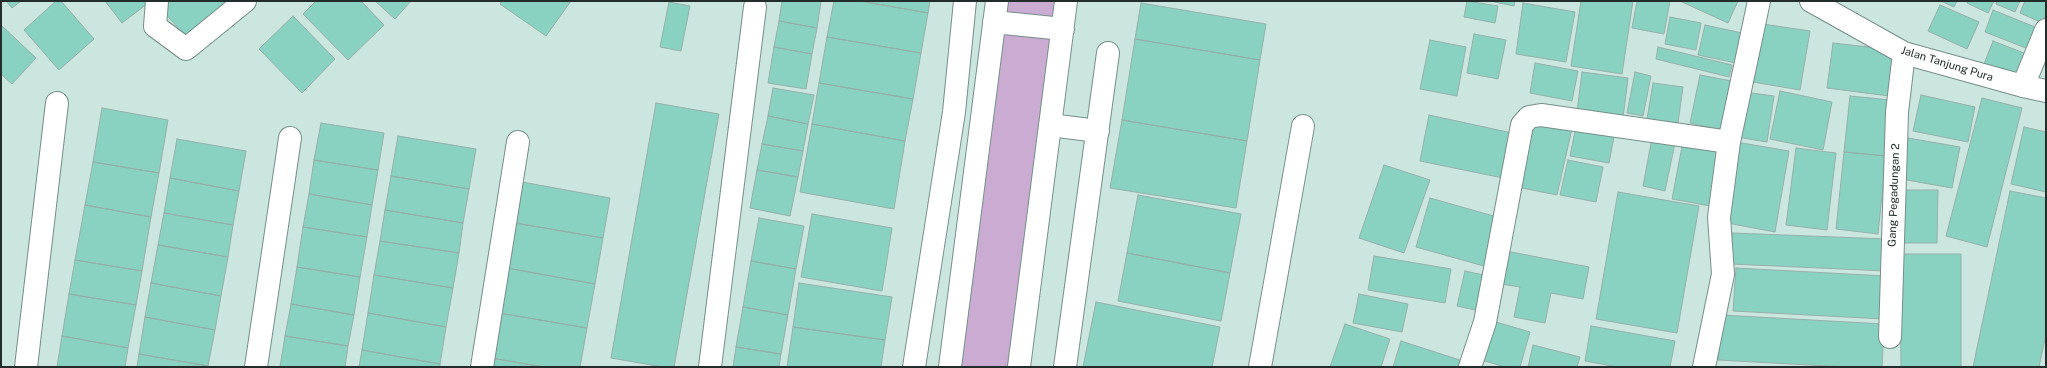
<!DOCTYPE html>
<style>
body{margin:0}
#map{position:relative;width:2047px;height:368px;overflow:hidden;background:#cbe6df;font-family:"Public Sans",sans-serif}
canvas{display:block}
.frame{position:absolute;inset:0;border:2px solid #222c2a;pointer-events:none}
</style>
<div id="map">
<canvas width="2047" height="368"></canvas>
<div class="frame"></div>
</div>
<script>
const g = document.querySelector('canvas').getContext('2d');
g.lineJoin = 'round';
function paint(path, color) { g.fillStyle = color; g.fill(path, 'evenodd'); }
const shape = rows => new Path2D(rows.map(r => 'M' + r).join(''));
function stroke(path, color, width, dash) { g.strokeStyle = color; g.lineWidth = width; g.lineCap = dash ? 'butt' : 'round'; g.setLineDash(dash || []); g.stroke(path); }
function label(font, color, halo, rows, align = 'center') {
  g.font = font + ' "Public Sans",sans-serif'; g.lineWidth = 3; g.setLineDash([]); g.textBaseline = 'middle'; g.strokeStyle = halo; g.fillStyle = color; for (const [text, x, y, turn = 0] of rows) {
    g.save(); g.translate(x, y); g.rotate((+turn || 0) * Math.PI / 180); g.textAlign = isNaN(turn) ? turn : align; if (halo) g.strokeText(text, 0, 0); g.fillText(text, 0, 0); g.restore();
  }
}
paint(shape([
 [997,1,1066,1,1019,367,950,367]
]), '#caabd2');
const building = shape([
 [6,1,21,1,12,8,6,1],
 [56,1,61,1,94,39,59,70,24,30,56,1],
 [105,1,151,1,122,23,105,1],
 [168,1,230,1,190,41,160,8,168,1],
 [316,1,361,1,384,25,348,60,303,14,316,1],
 [375,1,411,1,395,19,375,1],
 [502,1,571,1,546,36,500,4,502,1],
 [782,1,821,1,817,28,779,21,782,1],
 [834,1,860,1,928,13,921,53,827,37,834,1],
 [860,1,930,1,928,13,860,1],
 [1467,1,1498,6,1495,23,1464,17,1467,1],
 [1495,1,1515,1,1514,6,1494,2,1495,1],
 [1581,1,1633,1,1622,74,1571,66,1581,1],
 [1637,1,1670,1,1664,34,1632,28,1637,1],
 [1680,1,1738,1,1728,23,1680,1],
 [1941,1,1957,1,1954,7,1941,1],
 [1967,1,1994,1,1988,13,1967,3,1967,1],
 [1997,1,2020,1,2015,12,1996,4,1997,1],
 [2025,1,2046,1,2045,24,2020,13,2025,1],
 [669,2,690,6,681,51,660,47,669,2],
 [1141,3,1266,24,1260,60,1135,39,1141,3],
 [1523,3,1575,12,1566,62,1516,54,1523,3],
 [1940,5,1979,22,1967,49,1928,31,1940,5],
 [1993,10,2040,29,2031,50,1985,32,1993,10],
 [293,16,335,59,302,93,259,49,293,16],
 [1670,17,1701,23,1696,50,1665,44,1670,17],
 [779,21,817,28,812,54,774,47,779,21],
 [1756,23,1810,31,1800,90,1747,81,1756,23],
 [1,25,36,58,12,84,1,74,1,25],
 [1705,25,1742,33,1736,63,1698,55,1705,25],
 [1474,34,1506,40,1498,79,1467,73,1474,34],
 [827,37,921,53,913,99,819,83,827,37],
 [1135,39,1260,60,1247,141,1122,120,1135,39],
 [1430,40,1466,47,1457,96,1420,89,1430,40],
 [1993,41,2029,55,2019,78,1984,64,1993,41],
 [1833,43,1895,50,1889,96,1827,88,1833,43],
 [774,47,812,54,806,89,768,83,774,47],
 [1658,47,1732,65,1729,77,1656,59,1658,47],
 [1535,63,1578,71,1572,101,1530,93,1535,63],
 [1582,72,1628,78,1623,118,1577,112,1582,72],
 [1635,72,1651,76,1643,116,1627,113,1635,72],
 [1700,75,1732,81,1722,130,1690,123,1700,75],
 [819,83,913,99,905,141,812,124,819,83],
 [1653,83,1683,87,1677,130,1646,125,1653,83],
 [773,88,814,95,808,124,768,116,773,88],
 [1780,91,1832,102,1823,150,1770,139,1780,91],
 [1744,92,1774,96,1767,142,1737,137,1744,92],
 [1921,95,1975,107,1968,142,1913,131,1921,95],
 [1850,96,1891,100,1886,156,1844,152,1850,96],
 [1982,98,2022,108,1987,247,1946,236,1982,98],
 [656,103,719,114,674,367,663,367,611,358,656,103],
 [102,108,168,120,159,173,93,162,102,108],
 [1429,115,1512,133,1503,178,1420,161,1429,115],
 [768,116,808,124,803,151,762,144,768,116],
 [1122,120,1247,141,1236,208,1110,188,1122,120],
 [1531,120,1572,129,1557,195,1517,187,1531,120],
 [321,123,384,133,378,170,314,160,321,123],
 [812,124,905,141,894,209,800,192,812,124],
 [1576,126,1615,132,1609,163,1570,156,1576,126],
 [2024,127,2046,132,2046,192,2011,184,2024,127],
 [398,136,476,149,469,189,391,176,398,136],
 [1684,136,1722,143,1710,206,1672,199,1684,136],
 [1652,138,1675,143,1665,191,1643,186,1652,138],
 [1908,138,1960,147,1952,188,1901,179,1908,138],
 [177,139,246,151,239,191,170,178,177,139],
 [1736,142,1789,151,1775,232,1722,222,1736,142],
 [762,144,803,151,798,177,757,170,762,144],
 [1796,148,1836,153,1827,230,1786,225,1796,148],
 [1844,152,1886,156,1878,234,1836,229,1844,152],
 [314,160,378,170,372,205,309,194,314,160],
 [1568,160,1603,167,1596,202,1560,195,1568,160],
 [93,162,159,173,151,217,85,205,93,162],
 [1384,165,1430,180,1404,253,1359,238,1384,165],
 [757,170,798,177,790,216,750,208,757,170],
 [391,176,469,189,463,223,385,210,391,176],
 [170,178,239,191,233,225,164,213,170,178],
 [522,182,610,198,603,238,515,223,522,182],
 [1899,190,1938,190,1937,243,1900,243,1899,190],
 [2010,191,2046,198,2046,334,2039,367,1973,367,2010,191],
 [1618,192,1699,206,1677,333,1596,319,1618,192],
 [309,194,372,205,367,237,303,227,309,194],
 [1138,195,1241,214,1230,273,1127,253,1138,195],
 [1430,198,1504,219,1491,268,1416,247,1430,198],
 [85,205,151,217,142,271,75,260,85,205],
 [385,210,463,223,459,253,380,241,385,210],
 [164,213,233,225,228,257,158,245,164,213],
 [812,214,892,228,882,291,801,277,812,214],
 [759,218,804,226,796,269,751,261,759,218],
 [515,223,603,238,595,284,507,268,515,223],
 [303,227,367,237,360,277,297,267,303,227],
 [1732,233,1887,239,1885,271,1731,264,1732,233],
 [380,241,459,253,453,288,374,275,380,241],
 [158,245,228,257,221,296,151,283,158,245],
 [1506,251,1589,267,1583,299,1551,293,1545,323,1514,317,1520,287,1501,284,1506,251],
 [1127,253,1230,273,1221,321,1118,301,1127,253],
 [1900,254,1961,254,1961,367,1901,367,1900,254],
 [1374,256,1451,269,1445,303,1368,290,1374,256],
 [75,260,142,271,136,305,69,294,75,260],
 [751,261,796,269,788,315,743,307,751,261],
 [297,267,360,277,354,315,291,304,297,267],
 [507,268,595,284,587,328,499,313,507,268],
 [1736,268,1886,276,1883,319,1733,311,1736,268],
 [1465,271,1493,277,1484,312,1457,306,1465,271],
 [374,275,453,288,446,327,368,313,374,275],
 [151,283,221,296,215,330,145,317,151,283],
 [799,283,892,297,885,340,793,327,799,283],
 [69,294,136,305,128,348,62,336,69,294],
 [1359,294,1408,304,1402,332,1353,323,1359,294],
 [1096,302,1220,327,1212,367,1083,367,1096,302],
 [291,304,354,315,348,346,285,336,291,304],
 [743,307,788,315,781,354,736,347,743,307],
 [368,313,446,327,440,364,362,350,368,313],
 [499,313,587,328,580,367,544,367,491,358,499,313],
 [1721,315,1884,324,1882,367,1846,367,1718,360,1721,315],
 [145,317,215,330,208,366,139,354,145,317],
 [1486,319,1530,332,1520,367,1505,367,1475,358,1486,319],
 [1345,324,1390,339,1381,367,1330,367,1345,324],
 [1591,326,1675,341,1670,367,1618,367,1585,361,1591,326],
 [793,327,885,340,881,367,787,367,793,327],
 [62,336,128,348,125,367,57,367,62,336],
 [285,336,348,346,345,367,280,367,285,336],
 [1401,341,1469,363,1468,367,1393,367,1401,341],
 [1533,345,1580,357,1577,367,1528,367,1533,345],
 [736,347,781,354,779,367,733,367,736,347],
 [362,350,440,364,440,367,359,367,362,350],
 [139,354,208,366,208,367,137,367,139,354],
 [491,358,544,367,489,367,491,358]
]);
paint(building, '#89d2c2');
stroke(building, '#95afa9', 1);
const minor = shape([
 [157,1,155,26,186,49,245,1],
 [1811,1,1904,53,2023,86,2046,91],
 [994,22,1063,29],
 [2023,86,2046,30],
 [1050,125,1098,131],
 [1890,337,1897,112,1904,53],
 [26,367,57,103],
 [256,367,290,138],
 [482,367,518,142],
 [710,367,755,7],
 [914,367,954,112,965,1],
 [950,367,997,1],
 [1019,367,1066,1],
 [1065,367,1108,53],
 [1260,367,1303,126],
 [1470,367,1485,322,1522,125,1529,117,1541,115,1729,142],
 [1704,367,1723,274,1719,217,1729,142,1759,1]
]);
stroke(minor, '#768f89', 24);
stroke(minor, '#fff', 22);
label('11px', '#222c2a', '#fff', [
 ["Jalan Tanjung Pura",1947,64,17],
 ["Gang Pegadungan 2",1894,195,-88]
]);
</script>
